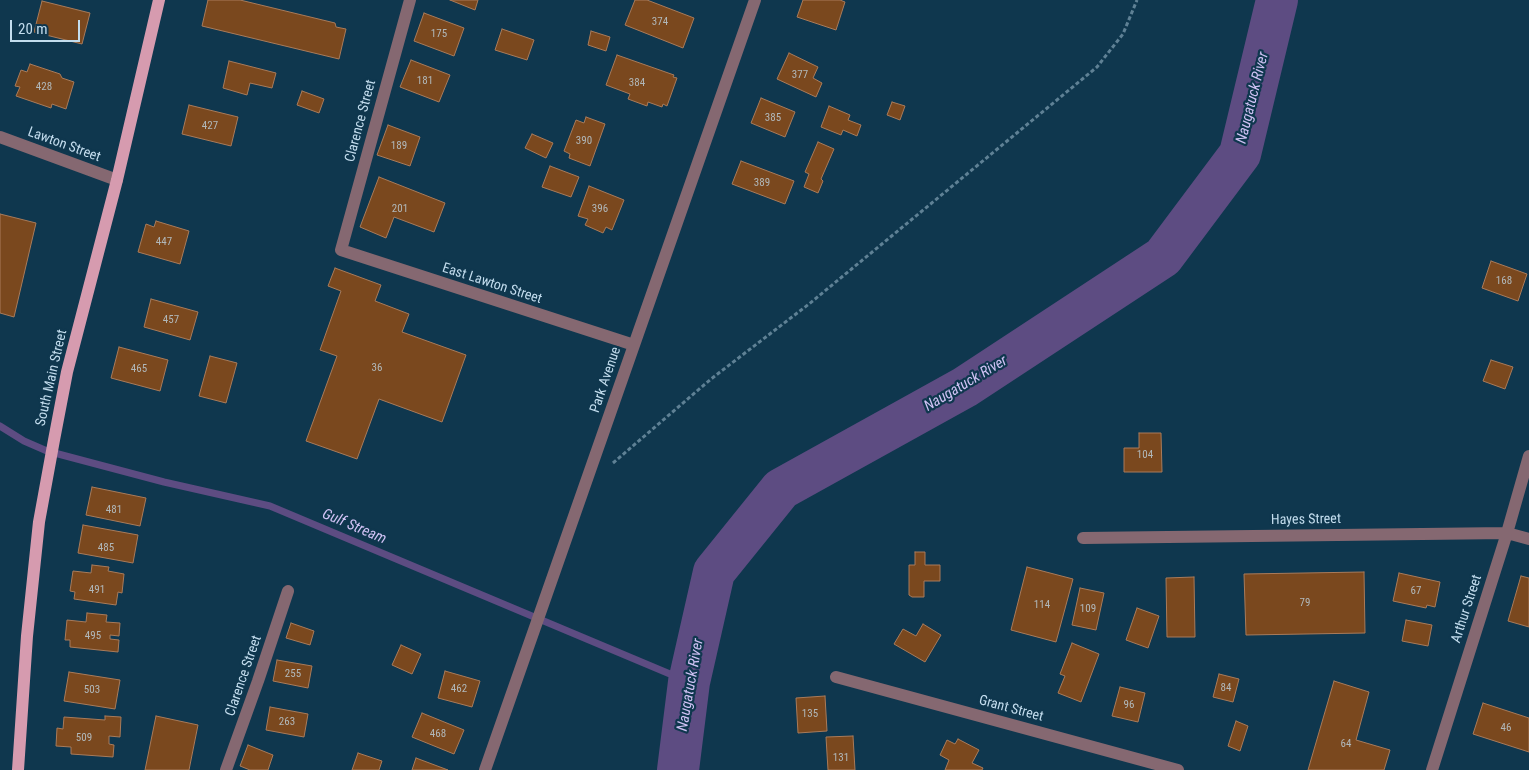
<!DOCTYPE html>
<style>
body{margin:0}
#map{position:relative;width:1529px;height:770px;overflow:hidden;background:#0f374e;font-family:"Roboto Condensed",sans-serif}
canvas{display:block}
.scale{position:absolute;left:10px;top:20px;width:70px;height:22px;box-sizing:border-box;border:2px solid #c3ddee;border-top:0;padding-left:6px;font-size:15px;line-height:18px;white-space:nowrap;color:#c3ddee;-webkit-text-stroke:4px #0f374e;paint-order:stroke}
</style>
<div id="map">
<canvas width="1529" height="770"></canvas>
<div class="scale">20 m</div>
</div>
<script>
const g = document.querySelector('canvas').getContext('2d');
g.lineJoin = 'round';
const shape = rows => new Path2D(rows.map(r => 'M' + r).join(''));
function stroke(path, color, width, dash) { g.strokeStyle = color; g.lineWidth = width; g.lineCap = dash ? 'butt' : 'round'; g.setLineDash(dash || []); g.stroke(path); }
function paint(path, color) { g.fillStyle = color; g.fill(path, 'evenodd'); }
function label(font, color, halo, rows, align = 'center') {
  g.font = font + ' "Roboto Condensed",sans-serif'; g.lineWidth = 4.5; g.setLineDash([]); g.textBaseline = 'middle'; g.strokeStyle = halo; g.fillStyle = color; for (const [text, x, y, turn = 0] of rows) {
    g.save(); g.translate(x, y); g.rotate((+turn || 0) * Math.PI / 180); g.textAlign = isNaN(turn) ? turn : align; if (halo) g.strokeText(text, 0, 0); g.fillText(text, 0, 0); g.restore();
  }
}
stroke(shape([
 [0,426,24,441,47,451,164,482,270,506,689,682]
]), '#5d4c82', 7);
stroke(shape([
 [678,770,689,682,714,572,781,489,965,387,1163,257,1240,154,1277,0]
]), '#5d4c82', 42);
const building = shape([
 [208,0,240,0,335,23,336,27,346,29,339,59,202,26,208,0],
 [450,0,478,0,475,10,450,0],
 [635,0,647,0,694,18,683,48,625,25,635,0],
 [803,0,840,0,845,2,836,30,797,17,803,0],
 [42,1,90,13,82,44,34,32,42,1],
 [424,13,464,28,454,56,414,41,424,13],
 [502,29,534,40,527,60,495,50,502,29],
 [591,31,610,37,606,51,588,45,591,31],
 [789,53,818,67,813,78,822,83,816,97,777,79,789,53],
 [617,55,674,75,673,77,677,78,667,106,663,104,662,107,648,102,647,106,628,99,630,94,606,85,617,55],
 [411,60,450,75,439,102,400,87,411,60],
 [229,61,276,73,272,88,250,83,247,95,223,88,229,61],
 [30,64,60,74,62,78,74,82,66,109,52,104,51,108,16,96,20,87,15,86,21,70,27,72,30,64],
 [302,91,324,99,319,113,297,105,302,91],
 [761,98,795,112,785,137,751,123,761,98],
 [892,102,905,106,900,120,887,115,892,102],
 [189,105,238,117,231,146,182,134,189,105],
 [829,106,850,115,848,120,861,125,857,136,843,130,841,135,821,127,829,106],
 [586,117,605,124,590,166,569,158,570,154,564,151,576,120,584,123,586,117],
 [388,125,420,137,410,166,377,155,388,125],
 [532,134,553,143,546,158,525,148,532,134],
 [818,142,834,149,821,179,823,181,818,193,804,187,809,174,805,172,818,142],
 [741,161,794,181,785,204,732,184,741,161],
 [550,166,579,177,571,197,542,187,550,166],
 [379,177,445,203,434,232,394,217,386,238,360,227,379,177],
 [589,186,624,200,612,230,606,227,603,233,585,225,588,219,578,216,589,186],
 [0,214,36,223,14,317,0,313,0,214],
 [156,221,189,231,180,264,138,252,146,224,154,227,156,221],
 [1491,261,1527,274,1518,301,1482,288,1491,261],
 [335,268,381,285,375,301,409,314,402,332,466,355,442,422,379,399,357,459,306,441,337,356,320,350,341,291,328,286,335,268],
 [151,299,198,312,190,340,144,327,151,299],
 [119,347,168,360,160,391,111,378,119,347],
 [210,356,237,363,226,403,199,396,210,356],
 [1491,360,1513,367,1505,389,1483,381,1491,360],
 [1139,433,1161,433,1162,472,1124,472,1124,448,1139,448,1139,433],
 [92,487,146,498,140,526,86,515,92,487],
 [83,525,138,535,133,563,78,553,83,525],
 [915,552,925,552,925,565,940,565,940,581,924,581,924,597,912,597,909,595,909,565,915,565,915,552],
 [92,565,109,567,108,571,124,574,122,593,118,592,116,605,74,599,75,592,70,591,73,571,91,573,92,565],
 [1027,567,1073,579,1056,642,1011,630,1027,567],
 [1364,572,1365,633,1246,635,1244,574,1364,572],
 [1399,573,1440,582,1435,607,1427,605,1426,608,1393,601,1399,573],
 [1521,576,1529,578,1529,627,1508,621,1521,576],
 [1194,577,1195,637,1167,637,1166,578,1194,577],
 [1080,588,1104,593,1096,630,1072,625,1080,588],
 [1137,608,1159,616,1148,648,1126,640,1137,608],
 [87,613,107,615,106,622,120,623,119,636,110,635,110,639,119,640,118,652,70,647,70,640,65,640,67,620,86,622,87,613],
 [1406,620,1432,625,1428,646,1402,641,1406,620],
 [291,623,314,631,310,645,286,638,291,623],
 [923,624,941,635,925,662,894,644,903,629,916,636,923,624],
 [1072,643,1099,654,1081,702,1058,693,1065,676,1060,674,1072,643],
 [401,645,421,654,412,674,392,665,401,645],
 [277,660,312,666,308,688,273,681,277,660],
 [445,671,480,681,472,707,438,698,445,671],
 [69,672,120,680,115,709,64,701,69,672],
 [1219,674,1239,679,1233,702,1213,697,1219,674],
 [1334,681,1369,692,1356,740,1390,750,1384,770,1308,770,1334,681],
 [1120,687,1145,693,1138,722,1112,716,1120,687],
 [825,696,827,731,798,733,796,698,825,696],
 [1483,703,1529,718,1529,752,1473,734,1483,703],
 [270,707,308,714,304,737,266,730,270,707],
 [422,713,464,730,454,754,412,737,422,713],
 [105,716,121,717,120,737,109,736,109,744,114,745,113,757,71,754,71,747,56,746,57,728,63,729,64,717,105,720,105,716],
 [156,716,198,725,189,770,145,770,156,716],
 [1236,721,1248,726,1240,751,1228,746,1236,721],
 [853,736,855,770,828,770,826,737,853,736],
 [958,739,979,750,972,763,983,768,982,770,945,770,949,760,940,755,947,740,955,744,958,739],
 [248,745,273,755,268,770,250,770,240,766,248,745],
 [358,753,382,761,379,770,352,770,358,753],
 [416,758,448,770,412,770,416,758]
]);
paint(building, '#7a481e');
stroke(building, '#a97b5a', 1);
stroke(shape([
 [613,463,711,379,809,304,1097,67,1123,34,1137,0]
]), '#5f8195', 3, [4, 2.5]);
stroke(shape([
 [410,0,341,250,634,345],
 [0,137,117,180],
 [1083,538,1507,533,1529,539],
 [836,677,1178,770],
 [226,770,258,681,288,591],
 [485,770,755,0],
 [1432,770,1507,533,1529,456]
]), '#856871', 12);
stroke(shape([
 [18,770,27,636,39,522,54,440,67,372,117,180,159,0]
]), '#d69baf', 12);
label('11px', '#b1b8ba', null, [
 ["374",660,22],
 ["175",439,34],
 ["377",800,75],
 ["181",425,81],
 ["384",637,83],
 ["428",44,87],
 ["385",773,118],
 ["427",210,126],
 ["390",584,141],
 ["189",399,146],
 ["389",762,183],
 ["201",400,209],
 ["396",600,209],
 ["447",164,242],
 ["168",1504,281],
 ["457",171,320],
 ["36",377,368],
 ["465",139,369],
 ["104",1145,455],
 ["481",114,510],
 ["485",106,548],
 ["491",97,590],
 ["67",1416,591],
 ["79",1305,603],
 ["114",1042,605],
 ["109",1088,609],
 ["495",93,636],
 ["255",293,674],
 ["84",1226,688],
 ["462",459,689],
 ["503",92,690],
 ["96",1129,705],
 ["135",810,714],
 ["263",287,722],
 ["46",1506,728],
 ["468",438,734],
 ["509",84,738],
 ["64",1346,744],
 ["131",841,758]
]);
label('14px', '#c3ddee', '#0f374e', [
 ["Clarence Street",361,121,-75],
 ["Lawton Street",64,145,20],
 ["East Lawton Street",492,284,18],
 ["South Main Street",52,378,-77],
 ["Park Avenue",606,380,-71],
 ["Hayes Street",1306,520,-1],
 ["Arthur Street",1467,609,-72],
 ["Clarence Street",244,676,-71],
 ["Grant Street",1011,709,15]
]);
label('italic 15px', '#d0c2f4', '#0f374e', [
 ["Naugatuck River",1253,98,-76],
 ["Naugatuck River",966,384,-31],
 ["Gulf Stream",354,527,23],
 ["Naugatuck River",691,685,-80]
]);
</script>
